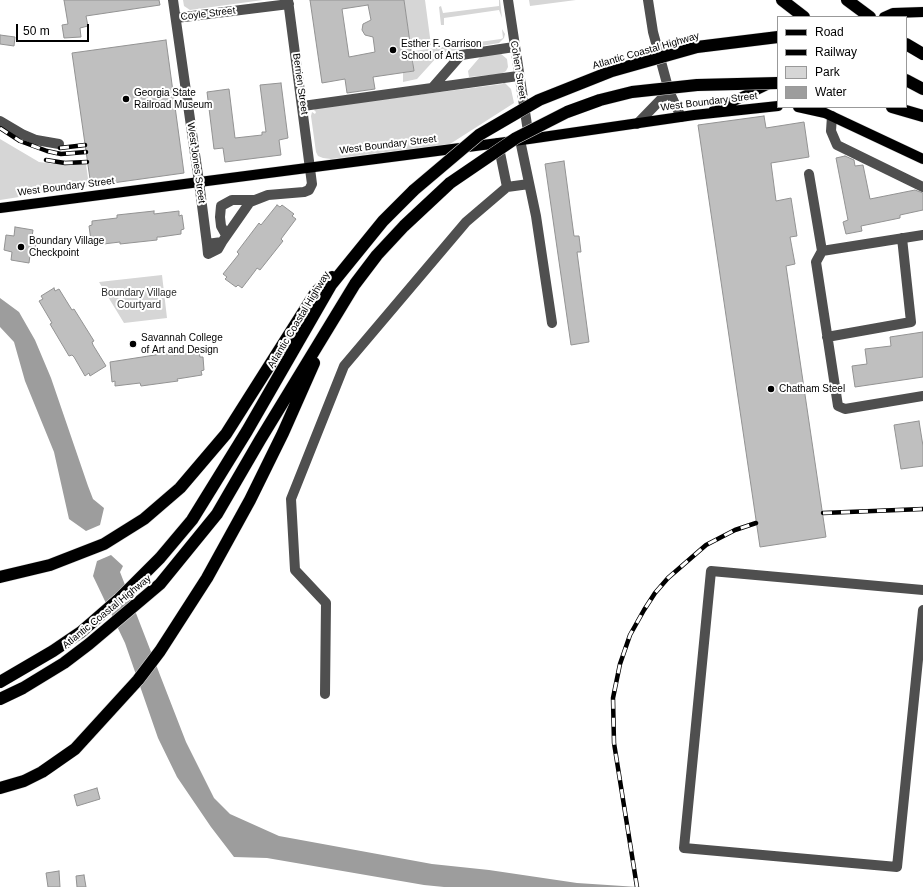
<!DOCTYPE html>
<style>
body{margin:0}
#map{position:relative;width:923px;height:887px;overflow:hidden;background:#fff;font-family:Arial,sans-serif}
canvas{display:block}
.legend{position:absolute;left:777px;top:16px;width:130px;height:92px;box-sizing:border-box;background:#fff;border:1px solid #999;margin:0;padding:5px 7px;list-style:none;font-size:12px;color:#000}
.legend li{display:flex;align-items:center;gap:8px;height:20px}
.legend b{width:20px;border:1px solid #999}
.scale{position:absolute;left:16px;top:24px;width:73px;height:18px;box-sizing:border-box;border:2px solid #000;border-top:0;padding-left:5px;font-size:12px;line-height:14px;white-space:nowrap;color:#000;-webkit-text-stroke:3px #fff;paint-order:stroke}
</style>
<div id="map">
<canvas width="923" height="887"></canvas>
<ul class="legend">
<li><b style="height:5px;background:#000"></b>Road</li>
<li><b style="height:5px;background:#000"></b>Railway</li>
<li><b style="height:11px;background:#d6d6d6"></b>Park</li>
<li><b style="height:11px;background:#9d9d9d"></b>Water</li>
</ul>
<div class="scale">50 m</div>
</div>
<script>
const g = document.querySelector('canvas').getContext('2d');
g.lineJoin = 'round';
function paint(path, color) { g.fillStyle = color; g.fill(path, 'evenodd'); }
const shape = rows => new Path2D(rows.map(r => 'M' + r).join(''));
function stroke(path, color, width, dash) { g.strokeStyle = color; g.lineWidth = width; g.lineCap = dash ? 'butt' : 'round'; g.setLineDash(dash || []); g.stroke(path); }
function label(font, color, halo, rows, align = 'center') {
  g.font = font + ' Arial,sans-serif'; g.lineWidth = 4; g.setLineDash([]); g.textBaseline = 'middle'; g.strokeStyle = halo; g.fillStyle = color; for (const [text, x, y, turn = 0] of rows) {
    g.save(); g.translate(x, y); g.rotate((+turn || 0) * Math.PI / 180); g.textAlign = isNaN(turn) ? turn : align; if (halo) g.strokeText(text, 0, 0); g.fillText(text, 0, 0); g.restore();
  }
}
paint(shape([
 [183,0,263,0,190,10,184,6],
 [404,0,425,0,431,45,414,49,414,47,411,48],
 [499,0,500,0,502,18,499,10,444,18,444,25,441,25,439,7,441,6,443,13,499,6],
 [529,0,576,0,530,6],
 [502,29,505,34,504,38,499,43,445,52,437,57,417,79,403,82,403,73,414,71,413,53,414,51,501,39,503,38],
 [500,53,507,59,508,67,506,71,501,74,469,77,468,71,480,57],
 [504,82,511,89,514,103,450,144,331,159,323,158,318,156,316,152,311,116,312,112,315,114,316,112,314,110,316,108,503,84],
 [0,139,39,162,55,164,86,164,89,186,0,200],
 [162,275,167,318,124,323,99,282]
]), '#d6d6d6');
paint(shape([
 [0,298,19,312,35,340,51,378,88,486,93,499,104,508,100,525,86,531,69,519,54,452,25,381,14,342,0,327],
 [111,555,123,566,120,572,186,742,214,798,230,814,279,836,432,864,489,870,577,883,638,887,444,887,424,885,267,858,234,857,211,827,177,777,158,738,125,643,93,576,97,561]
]), '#9d9d9d');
const building = shape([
 [64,0,159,0,160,5,86,16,88,26,80,28,81,37,64,38,62,25,68,24,64,0],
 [310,0,404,0,414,71,373,77,375,89,347,93,345,79,322,83,310,0],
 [368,5,371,20,363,24,362,30,365,35,373,37,375,52,349,57,342,9,368,5],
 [0,35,15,37,14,46,0,44,0,35],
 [166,40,184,173,91,186,72,53,166,40],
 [281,83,288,138,279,140,281,155,225,162,223,148,214,149,207,92,229,89,235,138,262,135,262,132,266,132,260,85,281,83],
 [764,116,766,128,804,122,809,157,771,163,776,201,791,198,797,236,790,237,795,264,786,266,826,537,760,547,698,125,764,116],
 [845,156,854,160,855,166,863,165,870,199,915,190,923,193,923,210,900,215,900,218,861,226,862,231,846,234,843,222,848,220,836,158,845,156],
 [564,161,574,236,579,236,581,252,577,252,589,342,571,345,545,164,564,161],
 [277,205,280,207,282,205,294,214,292,216,296,219,281,239,283,241,260,270,257,268,255,271,242,288,238,285,236,287,225,279,227,277,223,274,239,254,237,252,259,223,261,225,277,205],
 [154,211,154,214,179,211,179,216,182,215,184,229,181,230,181,234,160,237,157,237,157,240,120,244,120,242,95,245,94,240,91,241,89,226,92,225,92,221,117,218,117,215,154,211],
 [15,227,33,230,32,237,37,237,34,256,30,255,29,263,11,260,12,252,4,250,6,235,14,236,15,227],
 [54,288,55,291,59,289,72,310,74,309,94,341,92,342,93,345,106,366,90,376,89,373,85,376,74,357,72,355,69,356,50,324,52,323,39,301,43,299,41,296,54,288],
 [923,332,923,377,855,387,852,366,867,364,865,349,891,346,890,337,923,332],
 [174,352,174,355,199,352,200,357,203,357,204,370,201,371,202,375,177,379,178,381,141,386,140,383,115,386,115,381,112,382,110,362,174,352],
 [919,421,923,446,923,466,901,469,894,425,919,421],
 [97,788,100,799,77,806,74,795,97,788],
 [59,871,60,887,48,887,46,873,59,871],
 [84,875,86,887,77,887,76,876,84,875]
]);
paint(building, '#bfbfbf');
stroke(building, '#939393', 1);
const major = shape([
 [884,17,893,13,923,12],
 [798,107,825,113,923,159],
 [713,111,769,84],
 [0,208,529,139,694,115,778,106]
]);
const highway = shape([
 [782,0,804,17],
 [847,0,870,17],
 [906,44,923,54],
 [906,80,923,89],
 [892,107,923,116],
 [0,577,50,565,104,544,144,519,180,488,226,434,316,292,332,277],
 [0,682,53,651,81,632,119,599,160,558,192,520,247,431,331,285,383,221,414,190],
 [0,699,23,688,64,663,89,644,160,584,217,514,260,440,355,284,377,255,404,226,450,183],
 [0,788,24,781,42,772,75,749,138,680,160,651,207,578,250,500,283,433,314,363]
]);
stroke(major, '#dbdbdb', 11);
stroke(highway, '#dbdbdb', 13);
stroke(shape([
 [173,0,199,182,207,244,208,254,218,249,222,242,207,244],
 [508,0,529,138],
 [648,0,653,32,669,91,681,117],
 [176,18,289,4],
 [433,87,461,55,514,47],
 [303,106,518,76],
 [832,116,831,131,837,145,923,187],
 [0,121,22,134,36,140,59,144],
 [637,124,669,91],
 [520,140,536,216,552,323],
 [498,143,507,187,529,184],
 [809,174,822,251],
 [226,235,221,226,220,217,221,206,232,200,255,200],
 [923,235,822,251,816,262,838,406,845,409,923,396],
 [222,242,250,202,268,195,304,192,309,190,312,184,288,0],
 [827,337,911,322,902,238],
 [923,590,711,571,684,848,897,867,923,610],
 [325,694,326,603,295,570,291,499,344,366,466,222,507,187]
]), '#4f4f4f', 10);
stroke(major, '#000', 10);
stroke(highway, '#000', 12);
const rail = shape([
 [0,128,20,141,47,151,61,154,86,152],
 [60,148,85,145],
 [46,160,65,163,87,162],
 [823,513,923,509],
 [637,887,614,743,613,698,620,664,630,635,644,610,655,593,668,578,706,545,735,530,756,523]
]);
stroke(rail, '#000', 4.5);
stroke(rail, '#fff', 3, [9]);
const highwayBridge = shape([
 [450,183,516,138,567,112,600,100,632,92,697,85,778,83],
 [414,190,479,135,539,100,612,71,697,47,778,37]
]);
stroke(highwayBridge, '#dbdbdb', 13, []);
stroke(highwayBridge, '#000', 12);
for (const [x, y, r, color] of [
 [393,50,4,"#000"],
 [126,99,4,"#000"],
 [21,247,4,"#000"],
 [133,344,4,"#000"],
 [771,389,4,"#000"]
]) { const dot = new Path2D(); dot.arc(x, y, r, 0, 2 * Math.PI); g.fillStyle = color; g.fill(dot); stroke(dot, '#fff', 1.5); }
label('10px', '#000', '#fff', [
 ["Coyle Street",208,14,-7],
 ["Atlantic Coastal Highway",646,51,-16],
 ["Cohen Street",518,70,81],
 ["Berrien Street",300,84,82],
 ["West Boundary Street",709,102,-7],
 ["West Boundary Street",388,145,-7],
 ["West Jones Street",196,163,82],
 ["West Boundary Street",66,187,-7],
 ["Atlantic Coastal Highway",299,320,-59],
 ["Atlantic Coastal Highway",107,612,-39]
]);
label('10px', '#000', '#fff', [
 ["Esther F. Garrison",401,44],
 ["School of Arts",401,56],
 ["Georgia State",134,93],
 ["Railroad Museum",134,105],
 ["Boundary Village",29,241],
 ["Checkpoint",29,253],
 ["Savannah College",141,338],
 ["of Art and Design",141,350],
 ["Chatham Steel",779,389]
], 'left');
label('10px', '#2d2d2d', '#fff', [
 ["Boundary Village",139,293],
 ["Courtyard",139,305]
]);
</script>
